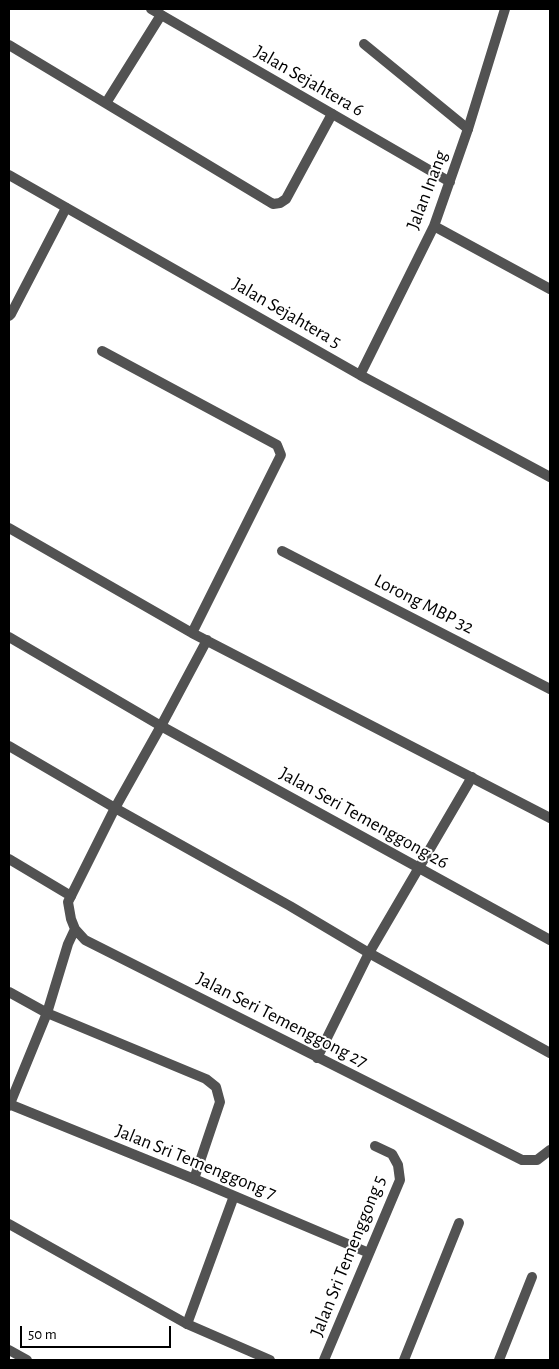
<!DOCTYPE html>
<style>
body{margin:0}
#map{position:relative;width:559px;height:1369px;overflow:hidden;background:#fff;font-family:"Alegreya Sans",sans-serif}
canvas{display:block}
.frame{position:absolute;inset:0;border:10px solid #000;pointer-events:none}
.scale{position:absolute;left:20px;top:1326px;width:151px;height:22px;box-sizing:border-box;border:2px solid #000;border-top:0;padding-left:6px;font-size:15px;line-height:18px;white-space:nowrap;color:#000;-webkit-text-stroke:4px #fff;paint-order:stroke}
</style>
<div id="map">
<canvas width="559" height="1369"></canvas>
<div class="frame"></div>
<div class="scale">50 m</div>
</div>
<script>
const g = document.querySelector('canvas').getContext('2d');
g.lineJoin = 'round';
const shape = rows => new Path2D(rows.map(r => 'M' + r).join(''));
function stroke(path, color, width, dash) { g.strokeStyle = color; g.lineWidth = width; g.lineCap = dash ? 'butt' : 'round'; g.setLineDash(dash || []); g.stroke(path); }
function label(font, color, halo, rows, align = 'center') {
  g.font = font + ' "Alegreya Sans",sans-serif'; g.lineWidth = 4; g.setLineDash([]); g.textBaseline = 'middle'; g.strokeStyle = halo; g.fillStyle = color; for (const [text, x, y, turn = 0] of rows) {
    g.save(); g.translate(x, y); g.rotate((+turn || 0) * Math.PI / 180); g.textAlign = isNaN(turn) ? turn : align; if (halo) g.strokeText(text, 0, 0); g.fillText(text, 0, 0); g.restore();
  }
}
stroke(shape([
 [364,44,468,129],
 [9,45,273,204,280,203,286,199,332,114],
 [106,103,161,15],
 [9,316,11,314,66,208],
 [102,351,277,445,281,455,192,633],
 [9,528,192,633,550,818],
 [9,746,115,808,290,906,369,953,550,1053],
 [71,896,115,808,161,726,207,640],
 [9,992,47,1013,206,1079,216,1087,220,1102,194,1179],
 [9,1224,187,1324,270,1360],
 [404,1360,459,1223]
]), '#525252', 10);
stroke(shape([
 [151,9,450,182],
 [9,175,360,375,550,477],
 [434,226,550,289],
 [360,375,434,226,468,129,505,9],
 [282,551,550,689],
 [9,637,161,726,550,940],
 [9,859,71,896,68,902,71,919,75,929,85,940,522,1160,537,1160,550,1150],
 [317,1058,369,953,472,777],
 [9,1104,194,1179,369,1253],
 [9,1106,47,1013,68,944,75,929],
 [187,1324,234,1196],
 [9,1350,27,1360],
 [324,1360,400,1180,398,1165,392,1154,375,1146],
 [499,1360,532,1277]
]), '#525252', 10);
label('19px', '#000', '#fff', [
 ["Jalan Sejahtera 6",309,81,30],
 ["Jalan Inang",427,190,-69],
 ["Jalan Sejahtera 5",287,313,30],
 ["Lorong MBP 32",424,604,27],
 ["Jalan Seri Temenggong 26",364,818,29],
 ["Jalan Seri Temenggong 27",282,1020,27],
 ["Jalan Sri Temenggong 7",196,1162,22],
 ["Jalan Sri Temenggong 5",348,1256,-68]
]);
</script>
